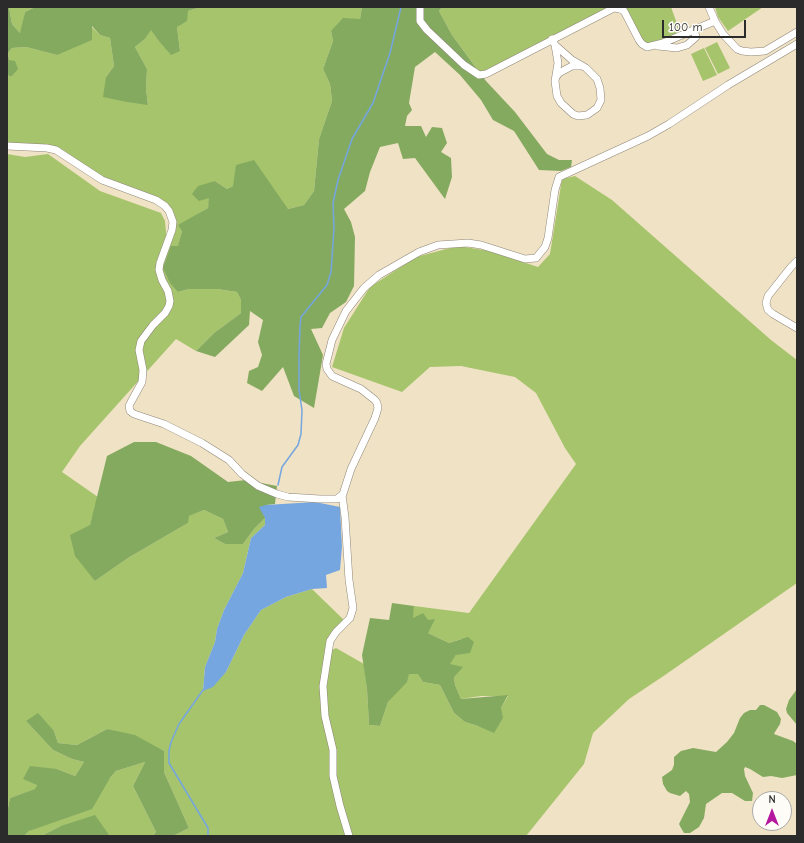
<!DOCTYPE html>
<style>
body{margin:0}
#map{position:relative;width:804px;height:843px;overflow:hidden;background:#f0e2c4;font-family:"Comic Neue",sans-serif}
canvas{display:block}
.frame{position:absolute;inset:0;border:8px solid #2b2b2b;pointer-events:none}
.north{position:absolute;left:752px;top:791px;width:40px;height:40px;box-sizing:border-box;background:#fdfcf7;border:1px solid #a9a8a5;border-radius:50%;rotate:0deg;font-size:11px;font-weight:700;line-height:16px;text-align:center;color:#2b2b2b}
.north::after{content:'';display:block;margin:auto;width:14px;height:18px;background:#b5179e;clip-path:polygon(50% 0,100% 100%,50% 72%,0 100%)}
.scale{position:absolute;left:662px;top:20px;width:84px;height:18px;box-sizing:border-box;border:2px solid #2b2b2b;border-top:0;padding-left:5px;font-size:12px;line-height:14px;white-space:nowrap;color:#2b2b2b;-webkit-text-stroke:3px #fdfcf7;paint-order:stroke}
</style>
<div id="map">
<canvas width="804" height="843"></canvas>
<div class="frame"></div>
<div class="north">N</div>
<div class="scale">100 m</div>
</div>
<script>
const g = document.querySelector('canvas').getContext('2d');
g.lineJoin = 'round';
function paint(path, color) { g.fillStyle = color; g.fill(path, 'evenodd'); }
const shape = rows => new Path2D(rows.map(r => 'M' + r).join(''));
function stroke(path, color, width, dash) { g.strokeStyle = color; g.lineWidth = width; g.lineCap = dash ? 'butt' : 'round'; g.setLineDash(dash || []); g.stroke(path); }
paint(shape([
 [9,7,35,7,25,12,21,34,12,24],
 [201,7,362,7,360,19,331,31,333,41,323,69,330,84,332,101,319,139,314,191,304,205,288,209,233,186,227,189,215,181,210,198,208,208,198,214,182,231,178,247,178,292,189,289,217,289,237,292,241,300,241,313,214,333,196,351,176,339,80,446,62,472,98,497,90,525,95,581,128,558,188,523,188,516,204,510,223,519,228,532,214,538,225,544,243,544,254,529,265,518,265,525,251,538,243,573,224,610,217,629,215,642,205,667,203,691,226,672,244,635,261,610,286,597,312,589,346,622,336,632,328,652,336,648,364,664,367,689,369,725,380,726,388,702,409,674,418,673,423,682,440,685,454,713,465,722,478,726,501,708,508,696,481,696,461,699,455,685,454,677,449,664,456,655,461,639,449,643,428,633,428,620,412,618,414,606,469,613,576,464,565,448,536,393,515,377,461,366,430,367,402,392,332,367,344,328,370,287,416,257,458,246,490,251,538,267,550,254,562,179,575,176,612,200,771,340,797,360,797,583,665,675,629,699,593,733,584,764,526,836,173,836,189,828,164,772,164,751,107,729,77,745,58,743,54,731,26,721,53,750,72,759,84,762,75,776,57,769,37,785,36,789,10,798,7,813,7,154,25,157,48,154,100,191,161,213,165,221,167,243,172,230,165,206,120,188,61,153,7,146,7,74,12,77,8,53,12,48,26,47,57,55,91,26,100,35,110,38,114,66,106,77,148,105,146,89,147,69,135,47,145,39,151,29,158,40,180,51,177,27,188,11],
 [442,7,611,7,480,73,452,35,439,11],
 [625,7,671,7,680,32,654,44,646,44,640,38],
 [715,7,763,7,728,31,718,17],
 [717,42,730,68,718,74,705,48],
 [704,48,717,75,703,81,691,54],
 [145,762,133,786,156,832,153,836,105,836,109,835,61,826,41,836,24,836,29,831,110,778,116,771]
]), '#a6c46c');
paint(shape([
 [7,7,9,7,12,24,20,33,25,12,35,7,201,7,188,11,187,21,177,27,180,51,171,55,158,40,151,30,145,39,135,47,147,69,146,89,148,105,127,102,103,97,106,77,114,66,110,38,100,35,92,26,92,40,57,55,26,47,12,48,8,53,9,60,15,61,18,69,11,77,7,74],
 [362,7,442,7,439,11,452,35,474,65,486,81,515,112,547,154,559,160,572,160,571,167,561,171,539,170,514,131,493,120,481,100,460,75,435,52,415,67,409,103,412,110,407,116,405,126,421,126,426,137,432,127,442,128,447,143,441,152,451,158,452,177,445,199,415,158,403,159,398,143,380,147,370,172,365,191,344,209,351,222,355,237,354,286,346,302,330,313,322,328,311,329,323,355,314,408,294,396,283,367,262,391,247,383,249,371,258,367,262,355,258,342,263,320,250,311,249,325,215,357,196,351,214,333,241,313,241,300,237,292,217,289,189,289,178,292,170,283,163,268,171,246,178,246,182,231,178,225,208,208,209,198,199,201,192,194,198,186,215,181,227,189,233,186,236,165,254,160,288,209,304,205,314,191,319,139,332,101,330,84,323,69,333,41,331,31,343,18,360,19],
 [134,442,156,442,191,456,228,482,246,480,277,486,275,504,266,505,265,518,254,529,243,544,225,544,214,538,228,532,223,519,204,510,189,516,188,523,128,558,95,581,75,556,70,535,90,525,107,456],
 [392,603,414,606,413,618,423,613,428,620,435,619,428,633,449,643,468,637,474,642,470,653,456,655,450,664,463,667,454,677,455,685,461,699,508,695,501,708,503,718,494,733,478,726,465,722,454,713,440,685,423,682,418,674,409,674,407,682,388,702,380,726,369,725,367,689,362,655,370,618,389,620],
 [797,689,797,725,787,713,786,709,789,700],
 [760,705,764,705,777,712,781,719,780,724,775,732,774,734,793,741,797,744,797,775,782,778,771,776,763,777,750,769,745,767,744,769,745,776,753,793,752,801,745,801,732,793,722,793,706,804,704,818,699,827,690,833,684,833,681,828,679,824,690,802,689,794,686,791,680,796,670,793,667,791,663,784,662,777,672,770,674,765,674,757,681,751,693,748,716,752,727,742,734,733,740,718,744,713,750,710,756,710],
 [38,713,54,731,58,743,77,745,107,729,135,735,164,751,164,772,189,828,173,836,153,836,156,832,133,786,145,762,116,771,110,778,92,809,29,831,24,836,7,836,7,813,10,798,35,789,37,785,23,779,30,766,57,769,75,776,84,762,72,759,53,750,26,721],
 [95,815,109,835,105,836,41,836,61,826]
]), '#84aa60');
paint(shape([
 [315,502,340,507,342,547,340,570,326,575,327,588,312,589,286,597,261,610,244,635,226,672,213,687,203,691,205,667,215,642,217,629,224,610,243,573,251,538,265,525,265,518,259,507,266,505]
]), '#75a6e0');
stroke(shape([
 [278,485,282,467,298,445,301,434,302,410,299,390,299,357,300,326,301,317,327,285,331,272,334,228,333,203,338,180,352,139,373,103,390,53,401,7],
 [203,690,179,724,171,742,169,751,169,763,208,828,208,836]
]), '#75a6e0', 1.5);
const minor = shape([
 [420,7,420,21,427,30,464,65,479,75,486,74,614,8,620,9,624,11,639,40,642,44,647,47,663,43,715,21,723,34,737,49,742,51,751,52,765,51,797,32],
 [709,7,715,21],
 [552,39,555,45,572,60,586,68,597,79,600,88,601,100,597,108,587,115,578,116,573,114,561,103,557,96,555,81,558,63,555,45],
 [658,46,677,48,687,45,696,37,694,29],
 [556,77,559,73,572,66,581,66],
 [7,146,47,148,56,150,102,180,156,200,165,206,169,211,173,222,172,230,160,263,159,270,162,280,168,291,170,301,169,306,165,313,153,325,141,341,139,350,143,370,142,382,131,402,129,406,130,411,134,414,164,424,202,443,229,460,242,474,258,486,277,494,288,497,320,499,337,499,343,494,351,469,375,418,378,408,377,403,375,400,361,389,332,376,327,369,326,364,332,340,346,311,364,288,379,275,419,252,438,245,468,243,481,245,525,259,536,258,545,247,548,238,555,190,559,177,648,136,669,124,728,85,797,44],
 [797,261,791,267,768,296,766,303,768,310,773,314,797,328],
 [342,495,345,517,349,580,353,608,350,618,336,632,330,641,323,686,325,716,333,750,333,776,340,806,349,836]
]);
stroke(minor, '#8e8678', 8);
stroke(minor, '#fff', 7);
</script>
